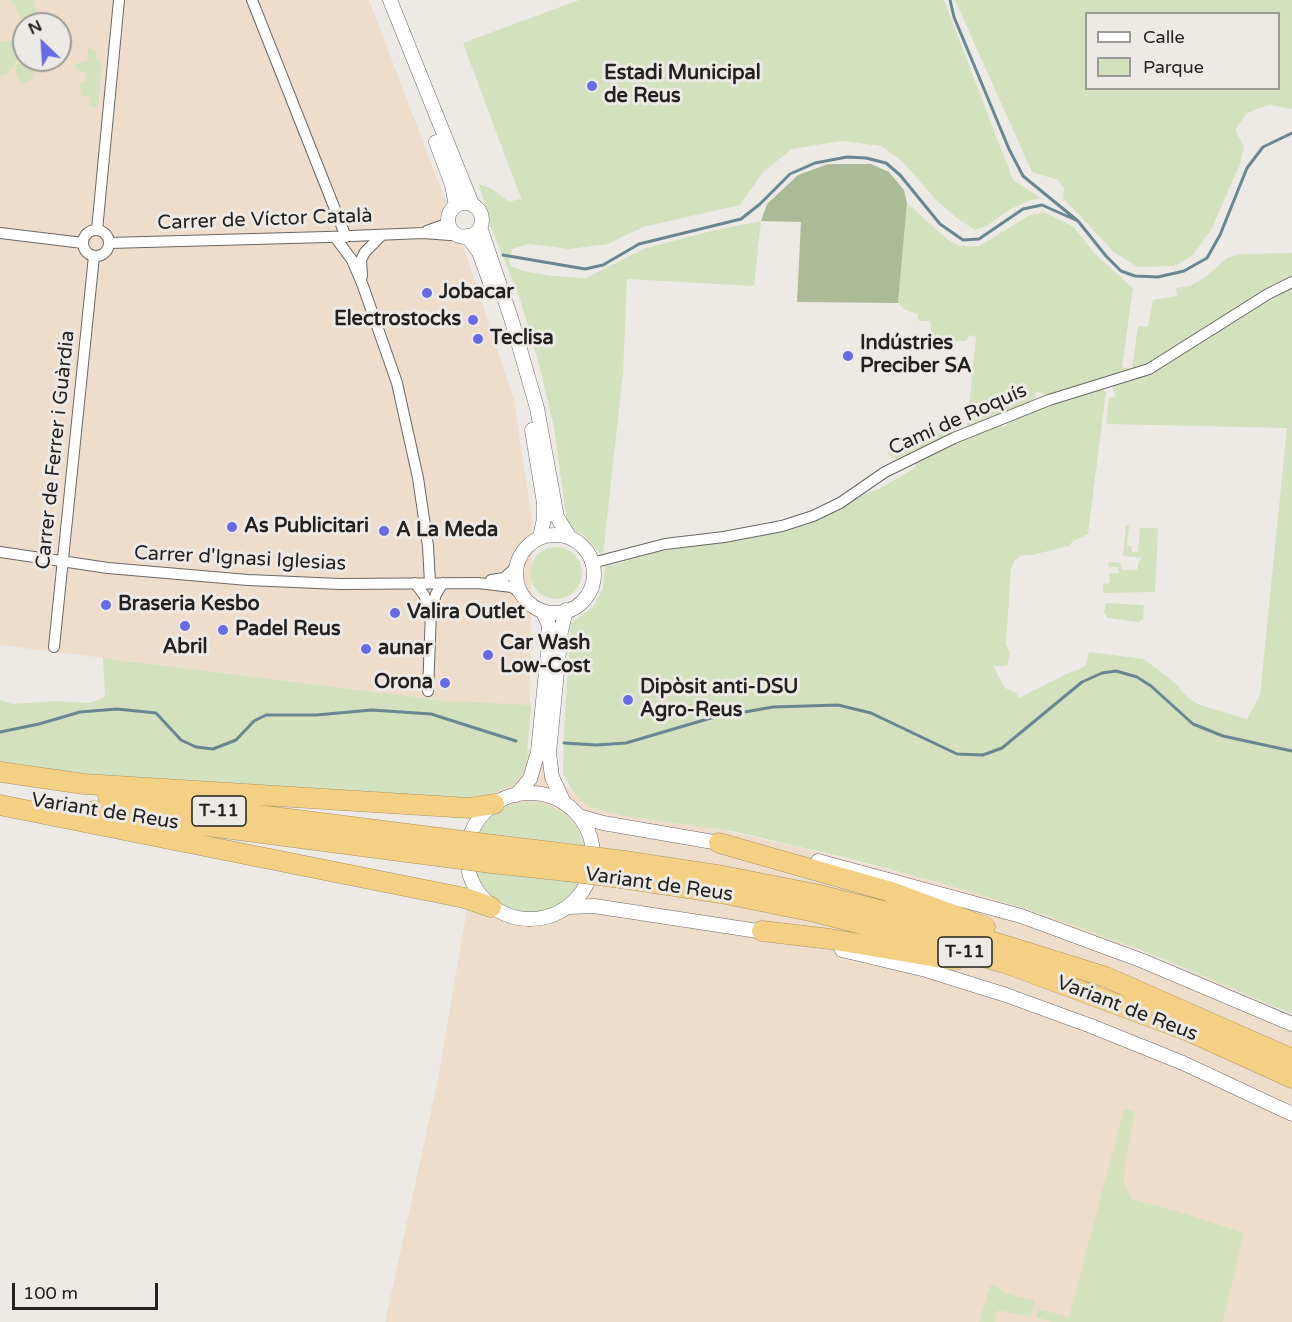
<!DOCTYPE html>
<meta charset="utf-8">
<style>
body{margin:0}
#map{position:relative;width:1292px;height:1322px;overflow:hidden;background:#edeae6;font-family:"Varela Round",sans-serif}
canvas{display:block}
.legend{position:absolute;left:1085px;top:12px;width:195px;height:78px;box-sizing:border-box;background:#edeae6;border:2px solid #9c9a97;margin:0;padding:8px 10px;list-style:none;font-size:18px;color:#232221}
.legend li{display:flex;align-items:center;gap:12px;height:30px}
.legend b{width:30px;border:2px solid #9c9a97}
.north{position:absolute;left:12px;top:12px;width:60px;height:60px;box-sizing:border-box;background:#edeae6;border:2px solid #9c9a97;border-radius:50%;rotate:335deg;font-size:16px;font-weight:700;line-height:24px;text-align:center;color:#232221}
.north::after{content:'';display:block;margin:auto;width:21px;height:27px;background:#676ce5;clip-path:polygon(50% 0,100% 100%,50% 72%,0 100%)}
.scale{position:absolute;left:12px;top:1283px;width:146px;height:27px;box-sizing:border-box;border:3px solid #232221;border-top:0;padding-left:8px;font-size:18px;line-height:21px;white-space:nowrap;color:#232221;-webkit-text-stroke:4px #edeae6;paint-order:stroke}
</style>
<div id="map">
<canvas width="1292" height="1322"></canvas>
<ul class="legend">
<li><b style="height:8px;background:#fff"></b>Calle</li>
<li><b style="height:16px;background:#d4e1bf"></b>Parque</li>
</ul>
<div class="north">N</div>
<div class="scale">100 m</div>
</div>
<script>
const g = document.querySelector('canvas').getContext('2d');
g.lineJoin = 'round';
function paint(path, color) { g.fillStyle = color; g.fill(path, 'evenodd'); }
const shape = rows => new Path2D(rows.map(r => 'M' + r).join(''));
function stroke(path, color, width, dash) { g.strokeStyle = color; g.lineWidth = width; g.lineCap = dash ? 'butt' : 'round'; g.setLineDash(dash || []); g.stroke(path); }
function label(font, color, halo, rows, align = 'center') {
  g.font = font + ' "Varela Round",sans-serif'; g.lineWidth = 6; g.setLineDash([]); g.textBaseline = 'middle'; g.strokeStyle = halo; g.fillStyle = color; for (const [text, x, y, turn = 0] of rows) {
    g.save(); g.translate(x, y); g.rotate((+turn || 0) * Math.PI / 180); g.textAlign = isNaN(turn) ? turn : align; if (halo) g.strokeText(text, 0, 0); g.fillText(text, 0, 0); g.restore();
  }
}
paint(shape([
 [0,0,369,0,467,257,514,400,532,520,530,704,525,747,588,807,623,816,721,830,794,846,951,886,1048,916,1121,943,1221,984,1292,1015,1292,1322,385,1322,437,1084,486,799,449,701,0,645],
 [24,24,60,24,60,60,24,60]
]), '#efddcc');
paint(shape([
 [10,0,34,0,33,5,41,16,41,24,24,24,24,27,15,6],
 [579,0,944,0,1013,180,1041,198,1027,201,1007,211,987,226,975,230,958,219,936,200,903,162,881,146,841,141,792,149,763,172,740,205,643,227,608,244,569,249,529,244,512,249,509,261,511,266,523,271,553,276,586,278,646,248,711,231,761,221,754,286,627,279,623,374,603,555,599,553,585,536,572,529,567,523,554,427,540,368,520,299,490,225,479,184,492,189,509,202,519,199,522,201,463,43],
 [955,0,1292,0,1292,109,1269,105,1256,109,1246,114,1235,130,1244,146,1240,164,1211,230,1193,255,1175,266,1138,267,1115,253,1063,198,1064,188,1058,180,1032,172],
 [1278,14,1278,88,1086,88,1086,14],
 [20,39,24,44,24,52,8,73,0,76,0,42],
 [90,47,96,51,97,60,102,63,98,108,90,106,89,97,81,95,80,85,82,81,86,81,85,72,77,70,74,65,89,60,87,51],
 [25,60,39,60,31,80,23,83,17,78,15,66],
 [907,203,947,239,960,246,979,246,1028,216,1044,212,1074,227,1094,253,1133,288,1122,367,1132,369,1138,326,1148,327,1153,300,1177,296,1176,288,1190,286,1204,278,1227,258,1240,254,1292,253,1292,278,1152,363,1047,397,1041,392,1036,392,1034,399,1028,404,967,427,976,337,970,335,965,341,932,342,930,321,919,321,917,314,904,309,898,303],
 [1292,287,1292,1014,1149,953,1045,915,941,883,855,860,737,832,623,816,588,807,574,793,563,774,564,728,571,623,593,607,603,588,605,566,616,564,657,552,760,535,838,509,862,495,879,489,915,468,917,459,985,428,1001,425,1002,427,1006,426,1009,419,1102,388,1106,392,1088,534,1073,541,1069,546,1032,555,1021,555,1015,560,1011,568,1006,644,1010,653,1007,666,993,666,1005,688,1016,693,1019,698,1069,673,1082,668,1085,666,1089,652,1144,659,1176,684,1188,698,1200,705,1247,719,1260,695,1287,428,1106,424,1109,398,1116,397,1112,387,1151,372],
 [957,421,955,433,896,459,889,455,887,447,888,445,897,449],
 [1126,525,1129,526,1127,545,1131,546,1132,552,1138,552,1140,528,1158,528,1155,592,1103,593,1103,584,1110,583,1109,574,1119,573,1118,567,1108,567,1109,562,1121,563,1122,570,1137,570,1138,563,1142,558,1123,556],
 '530 573a26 26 0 1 1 52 0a26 26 0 1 1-52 0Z',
 [1106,603,1142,605,1144,606,1143,619,1138,622,1107,618,1104,612],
 [103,658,449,701,531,705,526,765,522,775,512,785,496,791,493,795,464,801,95,777,0,762,0,700,12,704,57,701,90,703,105,697],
 [526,802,546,804,563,813,577,827,584,845,479,832,491,817,507,806],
 [476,870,579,883,570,896,556,906,540,912,523,912,507,908,493,898,482,885],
 [1124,1109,1135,1112,1125,1166,1124,1181,1131,1199,1176,1211,1244,1233,1223,1322,1051,1322,1036,1317,1038,1309,1069,1317],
 [990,1285,1005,1290,1004,1293,1035,1301,1031,1317,998,1310,995,1322,979,1322]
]), '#d4e1bf');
paint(shape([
 [828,164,871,164,889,172,904,190,907,203,898,303,797,302,801,222,761,221,767,204,798,175]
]), '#adba97');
stroke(shape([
 [950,0,954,17,1009,149,1023,176,1078,221,1106,256,1121,271,1135,276,1158,277,1184,271,1207,258,1220,235,1247,168,1263,147,1292,133],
 [503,255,585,269,603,265,639,244,741,219,760,204,790,174,815,163,847,157,866,158,886,163,900,175,940,224,963,240,979,239,1023,209,1042,205,1078,221],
 [0,732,39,724,80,712,117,709,156,713,181,740,196,747,213,749,236,740,254,721,266,715,316,715,372,710,431,714,516,741],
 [564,743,596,745,626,743,711,718,773,707,838,705,871,713,957,754,983,755,1002,748,1082,682,1102,673,1116,671,1137,677,1151,686,1193,724,1223,736,1292,751]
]), '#6a8791', 3);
const minor = shape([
 [252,0,346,237],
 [97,230,119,0],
 '83 243a13 13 0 1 1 26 0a13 13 0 1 1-26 0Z',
 [427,231,449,223],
 [0,233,83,243],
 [335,237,352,260,363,286,397,383,418,478,428,546,430,583],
 [109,243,327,237,423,233,464,236],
 [362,276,361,260,365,252,382,235],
 [0,552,108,568,248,580,340,584,478,583,512,587,524,596],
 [592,563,665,544,724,537,782,526,813,516,840,503,885,472,954,438,1049,400,1149,369,1268,294,1292,282],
 [491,580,504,578,513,570,518,561],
 [415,583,424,595,431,612],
 [54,647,94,256],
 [428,691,431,612,436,594,443,583]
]);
const tertiary = shape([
 [390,0,472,204],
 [436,142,452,185,456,206],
 '448 220a17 17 0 1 1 34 0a17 17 0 1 1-34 0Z',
 [480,227,511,318,537,408,557,517,570,538],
 [467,236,479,252,493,291],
 [532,430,544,503,544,519,540,537],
 '516 574a39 39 0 1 1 78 0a39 39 0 1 1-78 0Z',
 '467 856a63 63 0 1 1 126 0a63 63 0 1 1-126 0Z',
 [516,795,530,779,538,752,549,641,549,625,543,612],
 [564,803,552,777,549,753,561,631,566,610],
 [579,816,603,823,725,844],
 [818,861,1021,916,1143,961,1292,1024],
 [568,907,594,906,771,933],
 [842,950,926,970,1006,995,1091,1026,1183,1063,1292,1114]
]);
const motorway = shape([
 [0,772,84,784,469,808,494,804],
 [108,796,439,838],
 [0,805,465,898,491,907],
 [94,811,438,856],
 [719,843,888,891,985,927],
 [494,845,568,854],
 [624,861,723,876,815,894,915,919,1010,947,1106,977,1292,1059],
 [492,863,566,871],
 [622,878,721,893,815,912,909,936,1008,964,1186,1030,1292,1078],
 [762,931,830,939,955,960]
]);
stroke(minor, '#6a6764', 12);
stroke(tertiary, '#6a6764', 15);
stroke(motorway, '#aa9361', 21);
stroke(minor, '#fff', 10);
stroke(tertiary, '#fff', 14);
stroke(motorway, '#f3d083', 20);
const motorwayBridge = shape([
 [439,838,494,845],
 [568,854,624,861],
 [438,856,492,863],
 [566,871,622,878]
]);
stroke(motorwayBridge, '#aa9361', 21, []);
stroke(motorwayBridge, '#f3d083', 20);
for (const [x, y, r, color] of [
 [592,86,6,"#676ce5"],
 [427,293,6,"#676ce5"],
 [473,320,6,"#676ce5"],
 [478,339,6,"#676ce5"],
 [848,356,6,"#676ce5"],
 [232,527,6,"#676ce5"],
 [384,531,6,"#676ce5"],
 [106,605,6,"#676ce5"],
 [395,613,6,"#676ce5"],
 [185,626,6,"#676ce5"],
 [223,630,6,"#676ce5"],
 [366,649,6,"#676ce5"],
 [488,655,6,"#676ce5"],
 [445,683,6,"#676ce5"],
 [628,700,6,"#676ce5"]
]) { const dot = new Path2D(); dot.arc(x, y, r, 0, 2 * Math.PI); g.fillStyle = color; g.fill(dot); stroke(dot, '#edeae6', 2); }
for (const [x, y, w] of [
 [219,811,54],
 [965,952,54]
]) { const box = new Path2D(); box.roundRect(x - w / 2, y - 15, w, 30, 4.5); g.fillStyle = '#edeae6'; g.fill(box); stroke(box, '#232221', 1.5); }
label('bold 18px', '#232221', null, [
 ["T-11",219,811],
 ["T-11",965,952]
]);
label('bold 20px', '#232221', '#edeae6', [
 ["Estadi Municipal",604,74],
 ["de Reus",604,97],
 ["Jobacar",439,293],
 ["Electrostocks",461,320,"right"],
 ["Teclisa",490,339],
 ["Indústries",860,344],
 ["Preciber SA",860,367],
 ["As Publicitari",244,527],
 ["A La Meda",396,531],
 ["Braseria Kesbo",118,605],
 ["Valira Outlet",407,613],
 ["Padel Reus",235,630],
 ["Car Wash",500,644],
 ["Low-Cost",500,667],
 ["Abril",185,648,"center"],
 ["aunar",378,649],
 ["Orona",433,683,"right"],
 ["Dipòsit anti-DSU",640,688],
 ["Agro-Reus",640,711]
], 'left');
label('20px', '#232221', '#edeae6', [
 ["Carrer de Víctor Català",265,220,-2],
 ["Camí de Roquís",958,420,-24],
 ["Carrer de Ferrer i Guàrdia",56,450,-84],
 ["Carrer d'Ignasi Iglesias",240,559,3],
 ["Variant de Reus",105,812,9],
 ["Variant de Reus",659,885,8],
 ["Variant de Reus",1127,1009,21]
]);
</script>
